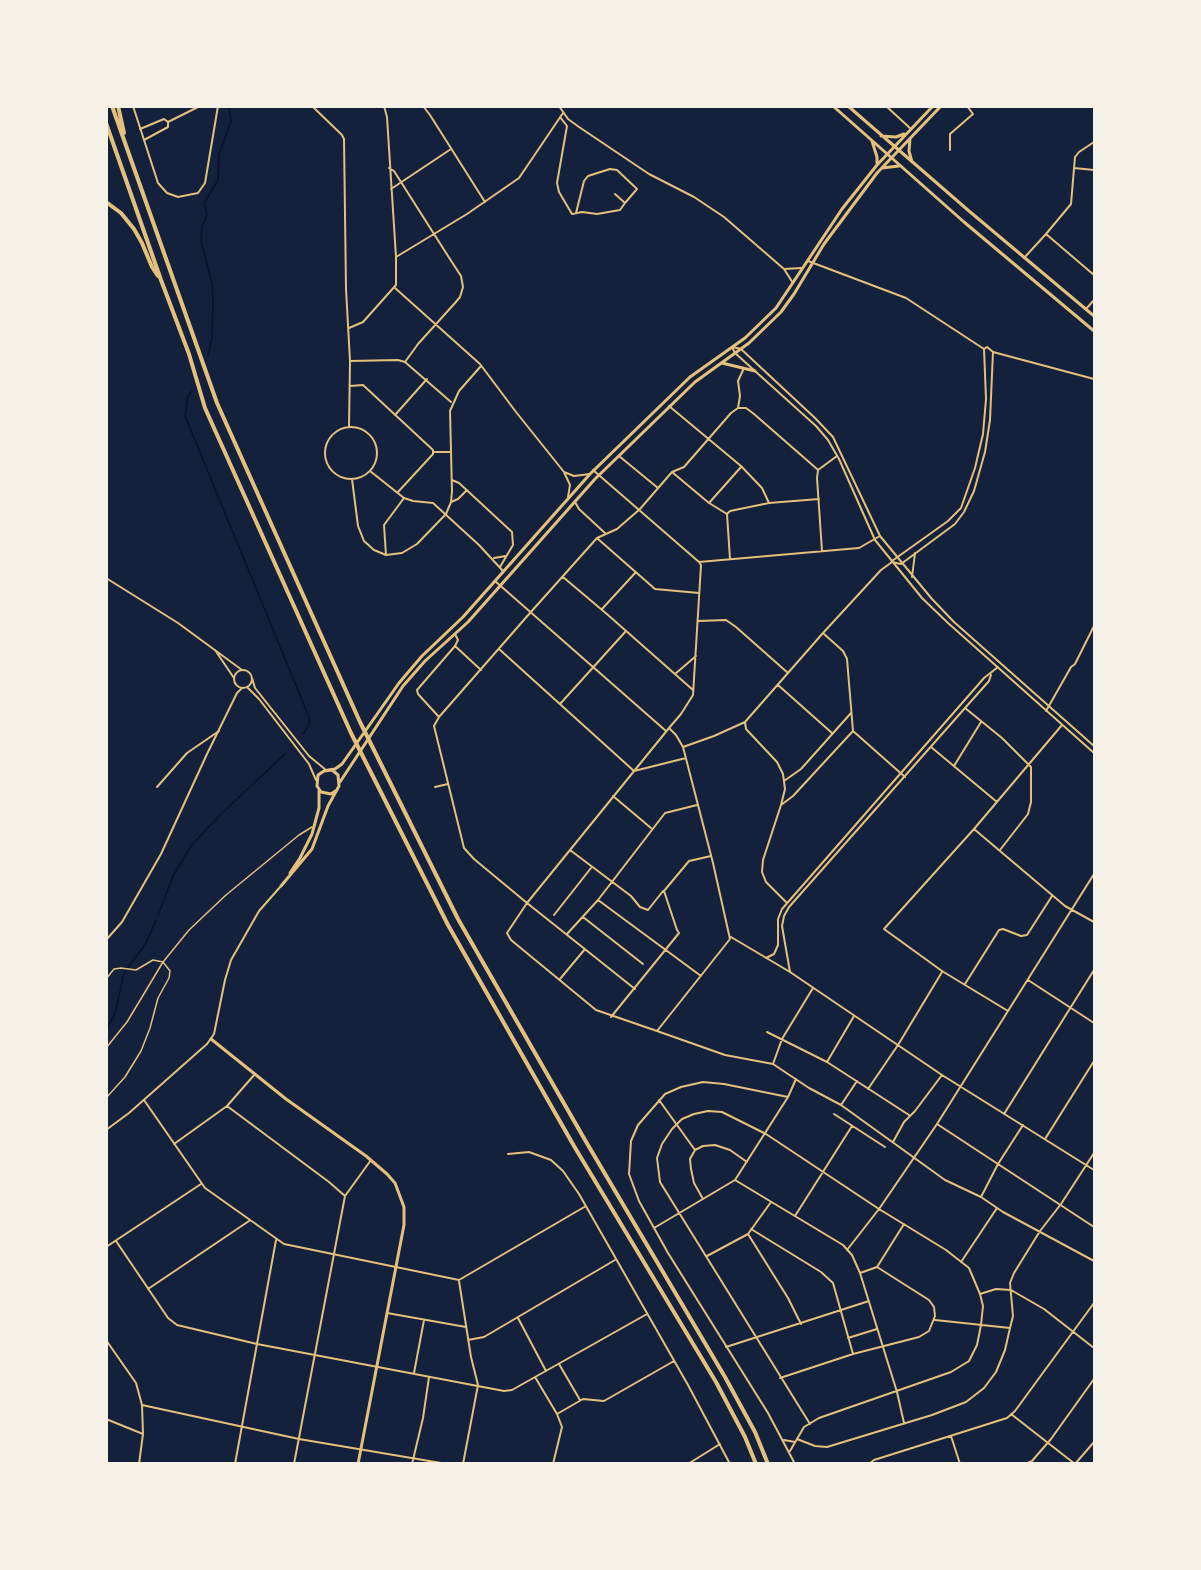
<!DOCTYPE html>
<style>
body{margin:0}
#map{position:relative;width:1201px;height:1570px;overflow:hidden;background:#14213d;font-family:Signika,sans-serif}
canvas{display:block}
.frame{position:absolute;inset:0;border:108px solid #f6f1e7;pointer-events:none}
</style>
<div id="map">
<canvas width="1201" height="1570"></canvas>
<div class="frame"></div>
</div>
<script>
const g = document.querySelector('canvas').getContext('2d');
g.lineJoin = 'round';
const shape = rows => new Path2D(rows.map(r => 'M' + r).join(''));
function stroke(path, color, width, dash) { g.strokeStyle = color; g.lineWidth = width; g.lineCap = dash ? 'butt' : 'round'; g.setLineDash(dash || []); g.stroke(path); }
stroke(shape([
 [208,355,212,338,213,298,212,284,201,241,202,227,207,215,204,203,218,180,219,155,231,121,229,106],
 [192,391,188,396,185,416,309,717,309,725,303,734],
 [158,915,173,876,191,846,220,815,286,753],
 [106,1029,115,1014,124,973,146,943,156,920]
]), '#0b132b', 1.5);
stroke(shape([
 [106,979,114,969,121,968,136,970,153,960,163,962,170,971,169,978,158,998,150,1028,141,1051,125,1077,106,1098],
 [106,1048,127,1022,163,962,189,930,226,895,299,835,312,827]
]), '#e5c07b', 1.5);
stroke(shape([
 [133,106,158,183,167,193,178,197,198,193,205,183,218,106],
 [312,106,342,135,344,139,346,289,350,361,349,427],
 [423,106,430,115,485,202],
 [886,106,911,129],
 [560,117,567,126,557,183,559,192,572,214,582,212,597,214,620,210,625,203,615,194],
 [140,129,164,119,168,122,200,106],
 [144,140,168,127,168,122],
 [950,150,950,134,973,114,967,106],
 [389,168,394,171,448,256,461,276,463,287,460,297,455,303,418,344,405,362],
 [1074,168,1094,170],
 [391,189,451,149],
 [576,213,584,181,588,176,610,169,617,170,637,189,625,203],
 [1046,234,1071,204,1075,157,1079,152,1094,142],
 [396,257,467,214,519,178,563,113],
 [1024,258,1046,234,1094,275],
 [808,261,906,298,984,349,987,347,993,352,1094,379],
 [395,288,480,364,516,412,564,472],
 [1086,309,1094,300],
 [349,328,363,322,396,285,396,257,387,117,384,106],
 [350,361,398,360,405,362,451,402],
 [350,386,363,385,433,450,433,454,398,492],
 [669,406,741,466,762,488,769,503],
 [738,408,746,408,754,414,817,469],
 [395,415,427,379],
 '325 453a26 26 0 1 1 52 0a26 26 0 1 1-52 0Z',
 [433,452,451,452],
 [619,456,658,488],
 [593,470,699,562,701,565,693,695,681,714,669,728,527,903,507,933,511,940,596,1010,657,1031,730,939,713,863,683,747,676,735,669,728],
 [370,471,404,498,413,501,433,503,479,545,503,571],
 [672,472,709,503,727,514],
 [352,479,358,526,364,541,374,550,386,555,402,553,417,544,446,514,451,502,452,491,450,411,459,391,481,366],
 [452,480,459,483,512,532,513,545,500,567],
 [568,497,570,485,564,472,574,476,590,474],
 [451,502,458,499,467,490],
 [575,502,579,509,606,534],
 [709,503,741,467],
 [598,539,655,589,699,593],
 [822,551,817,478,818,470,837,456],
 [386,555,384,525,404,498],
 [494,558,506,556],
 [730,559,727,514,730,511,769,503,819,499],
 [699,562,859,548,880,536],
 [563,577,608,615,693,690],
 [495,581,666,731],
 [602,609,636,572],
 [698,621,726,620,736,627,788,673],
 [455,646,481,670],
 [499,649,634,771,686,758],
 [675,674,696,656],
 [778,685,832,733],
 [560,704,626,631],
 [965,708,1002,738,1031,767,1031,802,1028,814,1000,850],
 [1046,711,1071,667,1075,664,1094,626],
 [439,717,418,694,417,690,455,646,458,640,455,634],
 [745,722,746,729,777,762,783,774,785,789,781,805,763,860,762,872,766,882,787,903],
 [853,731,905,777],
 [683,747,714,736,745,722,823,633,881,570,892,562],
 [931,747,997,802],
 [954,766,981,722],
 [784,781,801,769,851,713],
 [157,787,187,753,219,731],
 [435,787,448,784],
 [613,796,651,828],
 [781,805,793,796,853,731,847,659,843,651,824,634],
 [974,829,1065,906,1094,922],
 [570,850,631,896,640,907,648,910,663,891],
 [598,900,701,976],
 [554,915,591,868],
 [583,917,643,964],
 [567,934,598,900,665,813,697,805],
 [731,937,790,972,942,1075,1094,1170],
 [560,979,585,949],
 [1028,980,1094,1023],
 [965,984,999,930,1003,929,1021,936,1027,935,1052,896],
 [635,989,527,903,474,859,464,848,434,726,439,717,530,613,597,538,617,529,640,509,672,472,684,467,731,413,738,408,740,396,738,381,744,368],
 [1008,1011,942,971,884,929,974,829,1062,725],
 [611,1017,679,933,677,930,664,891,689,861,711,856],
 [657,1031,725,1055,773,1064,809,1088,841,1105,945,1180,981,1197,1003,1212,1094,1261],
 [767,1032,827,1062,909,1115],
 [827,1062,854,1016],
 [773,1064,782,1039,813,988],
 [868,1089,898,1045,942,972],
 [788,1097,724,1084,703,1082,681,1087,665,1094,638,1125,631,1141,629,1174,639,1201,668,1253,768,1413,795,1464],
 [144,1100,205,1188,284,1244,459,1280,586,1206],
 [659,1100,695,1150],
 [841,1105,857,1081],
 [227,1106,329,1182,345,1196,294,1464],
 [834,1114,885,1147],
 [1004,1114,1094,970],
 [937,1124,1094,1227],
 [1045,1139,1094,1061],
 [893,1142,904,1122,915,1111,942,1075],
 [174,1144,227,1106,255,1074],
 [508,1154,529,1152,551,1160,563,1171,579,1194,688,1385,730,1464],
 [735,1180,843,1245,852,1255,860,1273,897,1392,904,1423],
 [345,1196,371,1160],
 [981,1197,998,1164,1023,1125],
 [703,1199,694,1183,691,1169,690,1159,695,1150,703,1146,715,1145,730,1150,747,1162],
 [795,1216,852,1126],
 [654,1228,735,1180,788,1097,796,1079],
 [751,1229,821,1272,833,1283,853,1354],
 [748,1234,788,1298,801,1324],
 [116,1241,168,1318,177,1325,257,1344,504,1391,512,1390,647,1314],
 [106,1247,201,1184],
 [847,1250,879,1209,937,1124,1094,874],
 [707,1256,748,1234,771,1202],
 [961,1262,997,1208],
 [860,1273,877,1267,904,1224],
 [459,1281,471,1357,478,1385,463,1464],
 [148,1289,249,1221],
 [980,1294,996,1289,1011,1290,1044,1309,1094,1348],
 [387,1313,466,1327],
 [518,1318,546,1371],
 [935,1320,1010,1328],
 [848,1338,877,1329],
 [106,1340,136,1383,142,1405,143,1434,139,1464],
 [468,1340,484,1337,615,1260],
 [726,1347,869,1301],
 [559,1364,580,1400],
 [414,1373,424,1320],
 [535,1377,557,1414,562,1427,553,1464],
 [780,1378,853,1354,919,1337,929,1331,935,1316,934,1307,929,1300,877,1267],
 [142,1405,299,1439,447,1464],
 [557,1414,583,1399,604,1401,674,1361],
 [1011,1414,1075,1464],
 [106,1419,143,1434],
 [951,1436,960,1464],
 [797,1439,815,1446,827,1447,932,1415,966,1402,984,1388,996,1372,1005,1350,1010,1328,1013,1316,1010,1283,1014,1273,1040,1231,1061,1204,1094,1153],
 [784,1440,795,1442],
 [790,1451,804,1427,819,1418,951,1372,969,1361,977,1345,981,1325,983,1306,980,1294,969,1268,946,1250,879,1209,766,1134,722,1112,708,1111,694,1114,682,1119,672,1129,662,1144,657,1158,660,1182,810,1424],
 [235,1464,276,1240],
 [412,1464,423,1418,429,1377],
 [688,1464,720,1444],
 [869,1464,874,1460,1007,1418,1015,1411,1094,1303],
 [1025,1464,1032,1461,1051,1439,1094,1379],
 [1075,1464,1094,1442]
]), '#e5c07b', 2);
stroke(shape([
 [559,106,568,119,579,127,649,174,694,197,724,217,784,269,793,283],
 [784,269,802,268],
 [732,347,735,353,816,426,828,440,839,459,875,540,922,598,948,623,1094,753],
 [733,347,741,349,815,418,833,437,880,536,932,599,954,622,1094,746],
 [892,561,948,521,961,508,975,468,983,434,986,399,984,349],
 [892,562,901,564,955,524,964,512,974,491,985,452,990,420,993,352],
 [912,577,915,553],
 [106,578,178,623,242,670],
 [215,650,234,678],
 '234 679a9 9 0 1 1 18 0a9 9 0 1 1-18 0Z',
 [252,678,255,688,309,756,326,770],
 [247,687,259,699,309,764,316,780],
 [106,940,122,922,161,854,207,754,237,693,242,688],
 [766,958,774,954,778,945,778,919,782,909,984,678,998,667],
 [790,972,782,926,784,916,789,907,965,708,989,681,991,675],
 [106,1130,129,1113,207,1044,214,1034,225,980,231,960,259,911,281,886]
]), '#e5c07b', 2);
stroke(shape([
 [833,106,964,222,1094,331],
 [848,106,969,211,1094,316],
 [881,136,896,137,904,134],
 [910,139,909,151,912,162],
 [872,141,877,157,877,163],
 [882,168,899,166],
 [722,363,755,371],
 [328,770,335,769,342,764,399,683,422,656,463,617,590,474,690,377,745,338,776,308,842,209,877,165,933,106],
 [340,782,403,686,425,661,468,622,595,479,695,382,749,343,781,312,794,294,824,244,877,173,941,106],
 [290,873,300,858,312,834,319,808,319,791],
 [281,886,312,849,328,806,339,786,338,775,332,770,324,771,318,775,317,786,321,792,331,794,337,790],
 [211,1039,286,1099,366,1156,387,1174,395,1183,404,1207,404,1225,358,1464]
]), '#e5c07b', 3);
stroke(shape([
 [112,106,217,403,360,722,458,919,585,1140,725,1377,755,1432,768,1464],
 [118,106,124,133],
 [106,123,161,280,189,354,205,408,351,733,448,925,574,1146,716,1382,745,1437,756,1464],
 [106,202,121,213,134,229,142,243,152,267,158,276]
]), '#e5c07b', 4);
</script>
